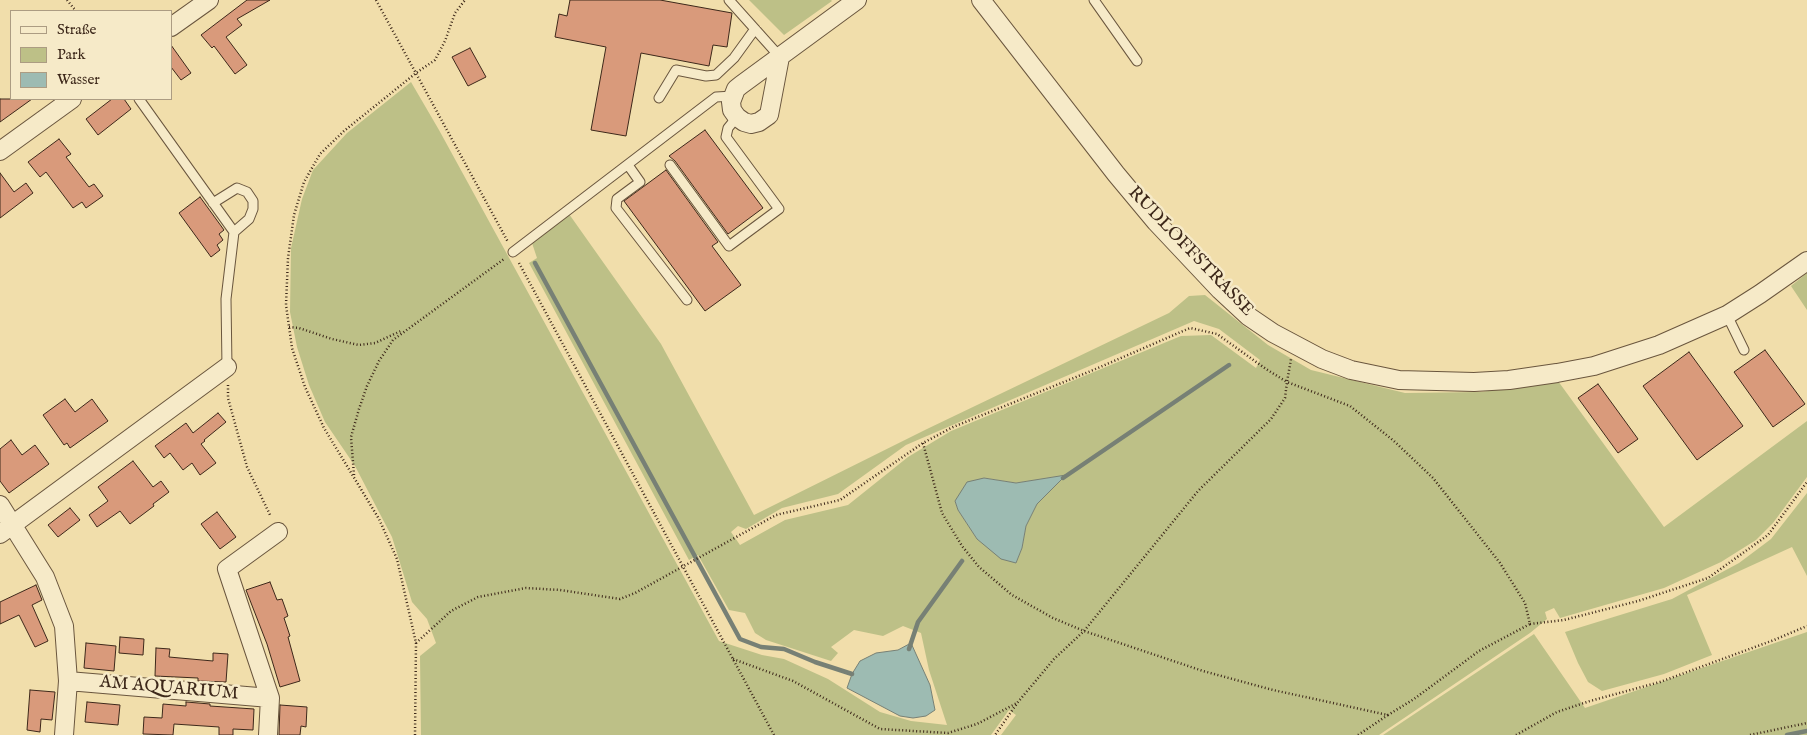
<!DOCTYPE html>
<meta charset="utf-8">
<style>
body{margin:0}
#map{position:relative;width:1807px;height:735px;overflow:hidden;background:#f1deab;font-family:"IM FELL English",serif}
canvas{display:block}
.legend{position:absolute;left:10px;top:10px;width:162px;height:90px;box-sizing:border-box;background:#f6eac8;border:1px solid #ac9c82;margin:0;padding:6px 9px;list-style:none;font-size:15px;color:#3d281a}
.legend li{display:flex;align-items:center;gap:10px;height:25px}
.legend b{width:25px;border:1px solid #ac9c82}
</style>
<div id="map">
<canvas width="1807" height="735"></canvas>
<ul class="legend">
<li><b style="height:6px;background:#f6eac8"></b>Straße</li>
<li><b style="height:14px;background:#bdc087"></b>Park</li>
<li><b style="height:14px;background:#9dbbb2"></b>Wasser</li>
</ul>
</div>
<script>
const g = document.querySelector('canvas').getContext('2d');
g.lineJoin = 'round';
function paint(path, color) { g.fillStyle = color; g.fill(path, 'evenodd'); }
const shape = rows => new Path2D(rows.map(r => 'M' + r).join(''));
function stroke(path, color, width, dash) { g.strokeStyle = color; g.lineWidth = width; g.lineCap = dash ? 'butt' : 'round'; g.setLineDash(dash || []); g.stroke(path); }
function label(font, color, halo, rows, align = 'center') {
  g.font = font + ' "IM FELL English",serif'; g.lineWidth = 5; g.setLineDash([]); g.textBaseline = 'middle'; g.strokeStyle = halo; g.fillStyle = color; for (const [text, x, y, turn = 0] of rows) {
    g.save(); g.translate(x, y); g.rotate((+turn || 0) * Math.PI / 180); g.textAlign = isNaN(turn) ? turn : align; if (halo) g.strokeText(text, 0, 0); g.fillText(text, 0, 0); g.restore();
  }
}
paint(shape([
 [749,0,831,0,832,1,784,35],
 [411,82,439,130,719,641,762,655,784,659,828,679,880,712,911,721,947,725,929,670,921,633,903,626,883,636,854,630,831,647,838,653,831,661,766,640,755,633,745,613,729,610,698,555,689,560,529,263,537,258,532,243,569,214,661,344,754,515,927,429,1169,313,1189,296,1205,295,1268,345,1311,370,1405,393,1481,392,1558,381,1664,527,1807,421,1807,477,1773,523,1756,540,1721,562,1664,588,1560,618,1554,608,1545,612,1547,619,1530,633,1379,735,1001,735,1016,715,1009,710,991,735,421,735,420,656,436,643,427,619,412,602,392,537,355,466,325,422,309,385,297,347,290,312,291,248,302,199,313,170,347,133],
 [1194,321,1219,329,1260,360,1256,368,1211,335,1181,336,951,431,908,457,848,505,785,520,740,545,731,532,738,526,746,529,782,508,838,494,906,445],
 [1065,476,1037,504,1026,526,1022,548,1016,563,977,539,958,510,955,501,984,478,1016,483],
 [1807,273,1807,310,1791,286],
 [1807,493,1807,576,1792,547,1687,595,1712,655,1664,674,1602,691,1588,682,1578,663,1565,632,1672,599,1739,563,1771,539],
 [1807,632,1807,735,1383,735,1534,634,1585,708]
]), '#bdc087');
const water = shape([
 [1066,475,1037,504,1026,526,1022,548,1016,563,1001,559,977,539,958,510,955,501,967,482,984,478,1016,483,1066,475],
 [911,643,930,685,935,710,926,716,913,718,900,716,847,688,852,674,860,661,876,653,898,650,911,643]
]);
paint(water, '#9dbbb2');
stroke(water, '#778075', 1);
stroke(shape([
 [535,263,740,639,761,647,784,649,815,662,852,674],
 [1063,478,1229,365],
 [909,649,918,622,962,561],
 [1787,735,1807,731]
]), '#778075', 4.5);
const building = shape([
 [247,0,270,0,237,19,242,25,226,37,247,65,235,74,214,46,212,48,201,35,247,0],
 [570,0,660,0,732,13,727,47,713,45,709,66,641,53,626,136,591,130,606,47,555,37,559,14,567,16,570,0],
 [171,45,191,73,181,80,171,67,171,45],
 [470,48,486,77,468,86,452,57,470,48],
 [0,99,32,99,0,122,0,99],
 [112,99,124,99,131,109,98,135,86,119,112,99],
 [705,130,763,208,728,234,675,161,669,156,705,130],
 [59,139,71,154,66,157,89,187,94,184,103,196,86,208,82,202,73,208,46,172,40,177,28,162,59,139],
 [666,170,718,242,712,246,741,285,705,311,624,201,666,170],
 [0,173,14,192,26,183,33,193,0,218,0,173],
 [200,197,224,230,219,234,223,240,217,245,220,250,211,257,179,213,200,197],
 [1765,350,1805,404,1773,427,1734,372,1765,350],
 [1689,352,1743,426,1697,460,1643,386,1689,352],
 [1598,384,1638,439,1618,453,1578,398,1598,384],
 [65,399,75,412,92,399,108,421,70,448,67,443,64,445,43,415,65,399],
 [218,413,226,422,204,440,205,441,201,444,216,463,200,475,192,463,183,470,170,453,164,458,155,446,186,423,193,433,218,413],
 [11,440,22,455,35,445,49,464,9,493,0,481,0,449,11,440],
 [133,461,153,487,161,481,169,492,153,504,154,506,130,524,120,511,97,527,89,515,108,501,98,487,133,461],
 [70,508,80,520,58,537,48,525,70,508],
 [217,512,236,537,220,549,201,524,217,512],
 [270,582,277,600,282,599,288,616,284,618,290,636,288,637,300,681,280,687,267,644,246,590,270,582],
 [36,585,42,600,32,605,48,641,35,647,19,615,0,624,0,602,36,585],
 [120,637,144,639,143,655,119,653,120,637],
 [86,643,116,646,114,671,84,668,86,643],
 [156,648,170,649,169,657,213,661,213,653,228,654,226,682,198,681,198,678,155,676,156,648],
 [30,690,55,692,52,720,41,719,40,732,27,730,30,690],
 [87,702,120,705,118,725,85,722,87,702],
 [186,702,210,704,210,706,254,709,253,730,233,729,233,735,219,735,219,727,174,724,173,735,143,734,144,717,162,718,163,704,186,706,186,702],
 [280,705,307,707,306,727,301,726,300,735,279,735,280,705]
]);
paint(building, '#d99a7b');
stroke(building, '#3d281a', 1);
const service = shape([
 [729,0,780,57],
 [1094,0,1137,61],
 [659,98,676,70,706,76,716,75,734,58,755,29],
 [139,99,234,232],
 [628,165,640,182,617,199,616,208,687,300],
 [670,165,729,246,779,209,726,137,728,128,737,117],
 [213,203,237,188,247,192,253,201,253,209,249,219,234,232,226,299,227,367],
 [513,252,716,97,733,96],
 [1727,315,1744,350]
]);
const minor = shape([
 [981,0,1116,174,1156,222,1220,290,1248,316,1273,333,1322,359,1351,370,1399,380,1474,382,1509,380,1557,373,1594,366,1659,345,1727,315,1760,294,1807,261],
 [171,27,209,0],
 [780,57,769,115,759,122,751,124,744,122,737,117,732,110,731,102,736,89,741,85,857,0],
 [0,151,72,99],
 [0,505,45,577,64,626,68,681,64,735],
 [0,534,227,367],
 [68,681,270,698],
 [268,735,270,698,227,569,278,532]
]);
stroke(service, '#6a563e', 11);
stroke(minor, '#6a563e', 20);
stroke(shape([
 [67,0,76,11],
 [376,0,508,242],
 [519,263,774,735],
 [289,327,299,328,332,339,359,345,375,343,401,331],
 [228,385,228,398,247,467,271,517],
 [923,443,942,513,962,546,979,567,1012,595,1053,618,1084,631,1203,671,1273,690,1388,715,1414,699,1479,651,1530,624,1525,603,1500,563,1433,478,1394,441,1350,406,1287,382,1285,398,1271,419,1198,491,1084,631,1054,659,1018,702,995,735],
 [354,475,351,437,359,409,367,386,379,361,393,340,504,259],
 [1530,624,1564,620,1638,601,1708,578,1768,535,1807,482],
 [416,643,451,611,478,597,526,588,560,590,620,599,635,593,776,515,840,500,923,443,953,427,1091,371,1190,328,1217,334,1266,369,1287,382,1291,359],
 [733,659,793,681,880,729,948,733,977,724,1017,703],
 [415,735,416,643,397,559,379,519,324,428,305,387,292,348,286,305,288,258,294,215,304,182,320,154,344,131,416,73,435,60,445,41,455,13,465,0],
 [1358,735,1388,715],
 [1516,735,1557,712,1590,701,1660,682,1774,640,1807,626],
 [1750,735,1807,723]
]), '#3d281a', 2.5, [1, 2.5]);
stroke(service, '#f6eac8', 9);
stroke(minor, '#f6eac8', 18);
label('18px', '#3d281a', '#f6eac8', [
 ["RUDLOFFSTRASSE",1190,252,46],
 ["AM AQUARIUM",169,689,5]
]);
</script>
